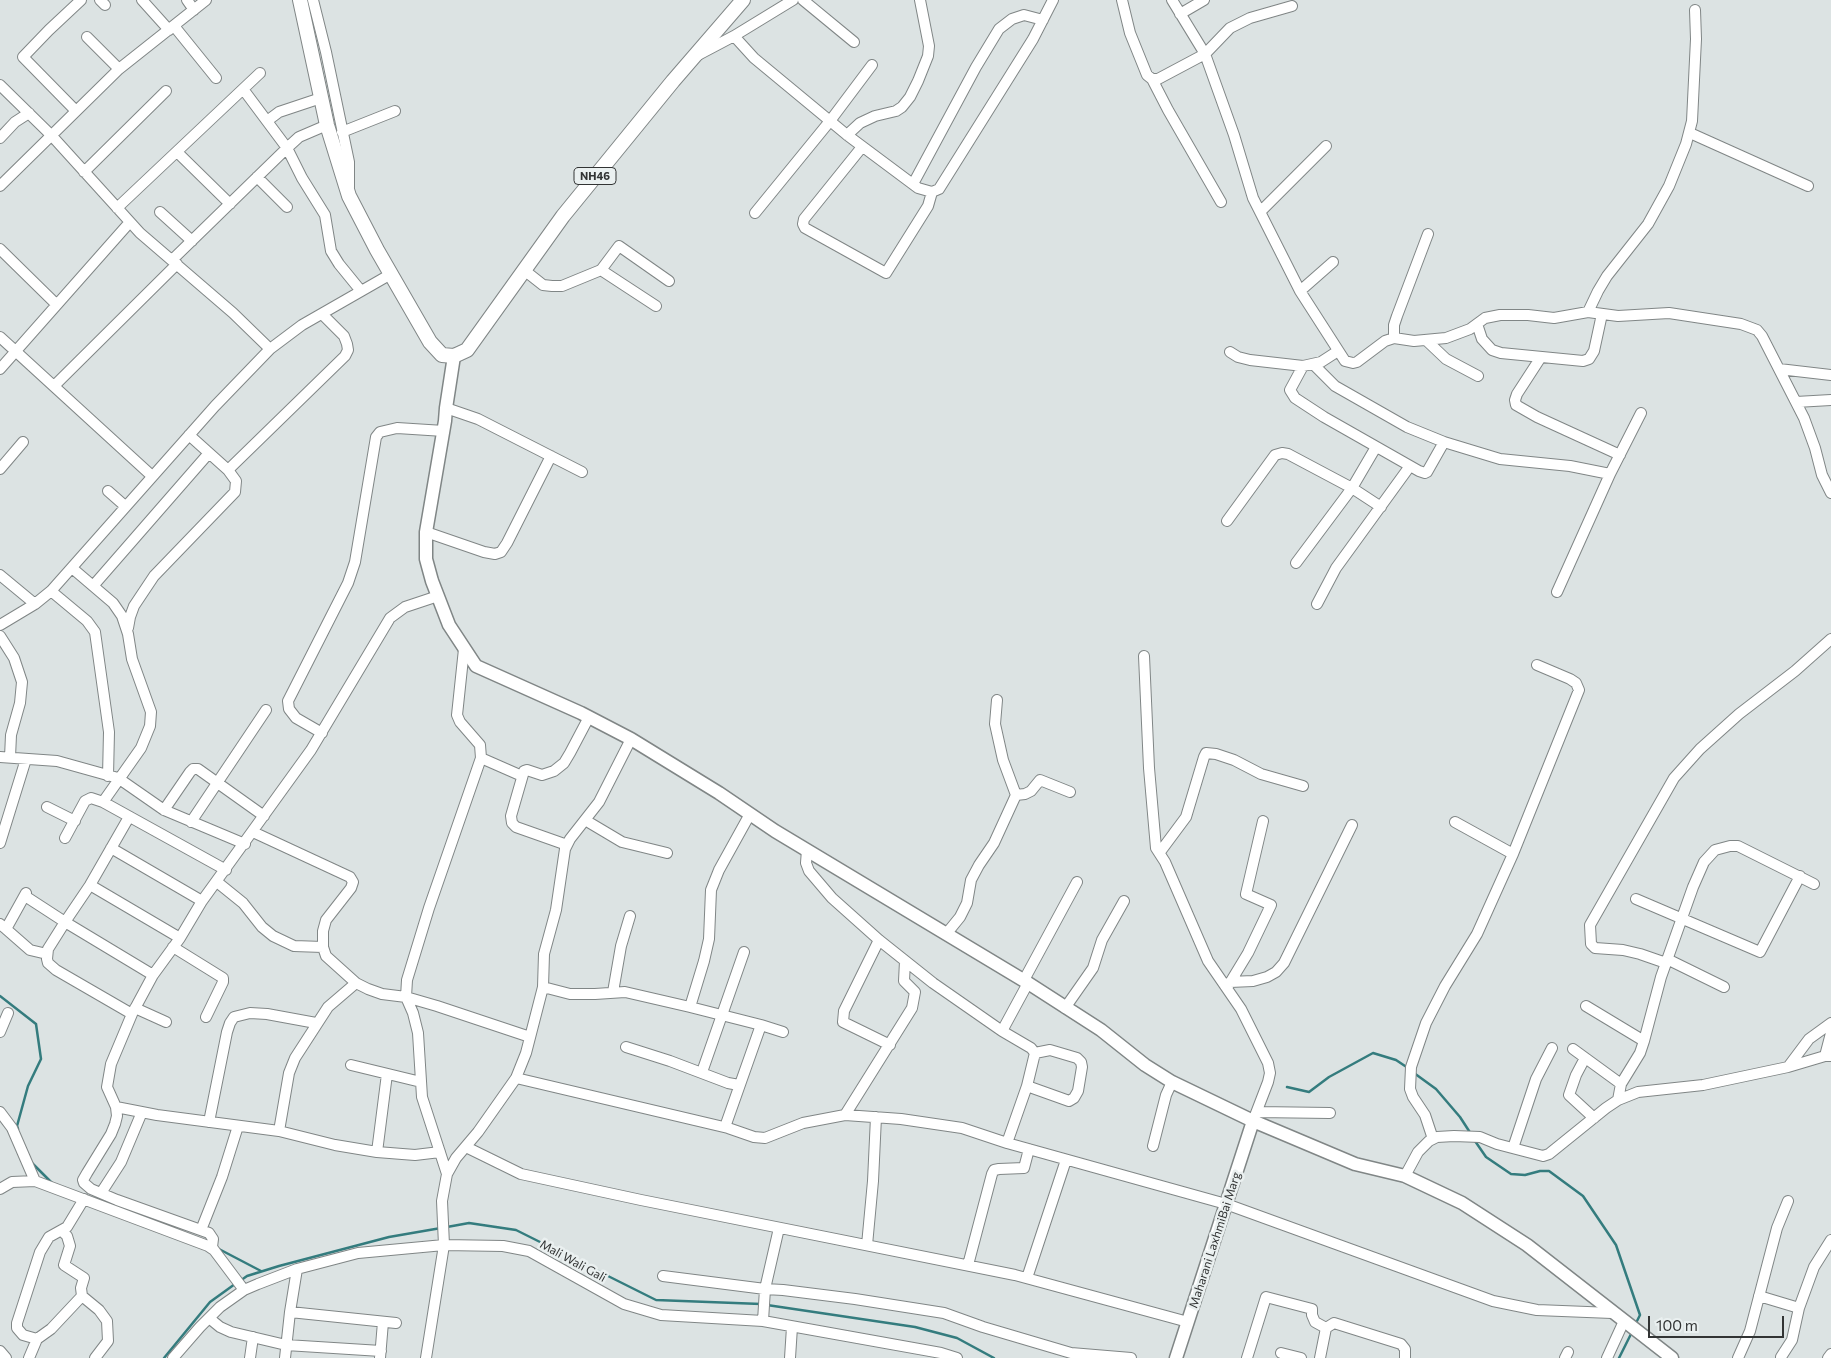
<!DOCTYPE html>
<style>
body{margin:0}
#map{position:relative;width:1831px;height:1358px;overflow:hidden;background:#dce3e3;font-family:Commissioner,sans-serif}
canvas{display:block}
.scale{position:absolute;left:1648px;top:1316px;width:136px;height:22px;box-sizing:border-box;border:2px solid #323434;border-top:0;padding-left:6px;font-size:15px;line-height:18px;white-space:nowrap;color:#323434;-webkit-text-stroke:4px #eaf0f0;paint-order:stroke}
</style>
<div id="map">
<canvas width="1831" height="1358"></canvas>
<div class="scale">100 m</div>
</div>
<script>
const g = document.querySelector('canvas').getContext('2d');
g.lineJoin = 'round';
const shape = rows => new Path2D(rows.map(r => 'M' + r).join(''));
function stroke(path, color, width, dash) { g.strokeStyle = color; g.lineWidth = width; g.lineCap = dash ? 'butt' : 'round'; g.setLineDash(dash || []); g.stroke(path); }
function label(font, color, halo, rows, align = 'center') {
  g.font = font + ' Commissioner,sans-serif'; g.lineWidth = 5; g.setLineDash([]); g.textBaseline = 'middle'; g.strokeStyle = halo; g.fillStyle = color; for (const [text, x, y, turn = 0] of rows) {
    g.save(); g.translate(x, y); g.rotate((+turn || 0) * Math.PI / 180); g.textAlign = isNaN(turn) ? turn : align; if (halo) g.strokeText(text, 0, 0); g.fillText(text, 0, 0); g.restore();
  }
}
stroke(shape([
 [0,996,36,1024,41,1059,28,1086,17,1126,18,1129],
 [1414,1073,1436,1089,1460,1117,1471,1134],
 [1287,1087,1309,1092,1329,1077,1373,1053,1396,1060,1408,1068],
 [1475,1141,1486,1157,1511,1174,1525,1175,1540,1171,1549,1171,1583,1196,1616,1245,1640,1315,1635,1325],
 [31,1162,52,1183],
 [447,1227,469,1223,516,1230,656,1300,761,1304],
 [217,1248,261,1271],
 [240,1281,247,1276,279,1266,389,1237,441,1228],
 [767,1305,915,1327,957,1338,994,1358],
 [164,1358,210,1302,235,1284],
 [1619,1358,1632,1332]
]), '#347c7e', 2.5);
const minor = shape([
 [100,0,105,5],
 [142,0,169,30],
 [187,0,194,10],
 [313,0,326,52,349,162,349,187],
 [803,0,854,42],
 [1122,0,1130,33,1147,75,1152,79,1158,79,1205,54,1230,28,1250,18,1292,6],
 [1172,0,1205,54,1234,135,1253,198,1300,291,1345,361,1353,363,1357,362,1385,341,1394,338,1414,341,1446,338,1470,329,1485,318,1500,315,1528,315,1554,318,1588,312,1618,316,1669,313,1741,324,1757,330,1762,336,1804,418,1815,448,1822,475,1831,493],
 [1180,14,1204,0],
 [174,26,216,78],
 [734,36,754,58,847,135,918,188,932,192,939,189,1033,39,1053,0],
 [87,37,119,69],
 [698,55,734,36,793,0],
 [1152,79,1168,110,1221,202],
 [0,85,52,136,140,233,233,313,270,349],
 [243,89,287,148,302,178,325,215,331,251,339,264,361,291],
 [76,111,23,57,49,30,81,0],
 [267,121,279,112,321,98],
 [342,132,395,111],
 [1690,133,1808,186],
 [847,135,860,123,875,116,896,111,902,107,910,97,918,81,928,56,929,46,920,0],
 [0,138,15,122,29,113],
 [862,147,804,219,803,224,805,228,886,273,928,206,932,192],
 [177,152,230,204],
 [84,172,166,91],
 [257,177,287,207],
 [913,184,976,67,999,29,1012,19,1024,15,1043,20],
 [0,186,119,69,206,0],
 [117,208,260,73],
 [160,212,192,241],
 [1260,212,1326,146],
 [755,213,830,121,872,65],
 [0,249,56,304],
 [172,260,287,148,299,137,327,125],
 [524,270,543,285,552,286,562,286,601,270,619,246,669,281],
 [601,270,656,306],
 [1300,291,1333,262],
 [1588,312,1598,291,1607,276,1648,224,1669,186,1686,144,1692,121,1696,39,1695,10],
 [1477,324,1482,339,1492,350,1501,353,1583,361,1589,359,1594,351,1602,314],
 [0,337,152,476],
 [1394,338,1394,325,1397,316,1428,234],
 [1427,341,1446,359,1478,376],
 [1230,352,1238,357,1250,360,1303,366,1321,362,1338,351],
 [1541,357,1517,394,1515,400,1516,405,1537,417,1620,455],
 [1314,365,1335,386,1407,427,1444,442,1500,459,1570,466,1610,474],
 [1303,366,1290,390,1295,398,1324,417,1419,471,1425,473,1427,472,1444,442],
 [0,369,130,222],
 [1779,369,1831,375],
 [54,386,177,264],
 [1796,402,1831,400],
 [446,408,478,419,582,472],
 [0,469,23,442],
 [228,470,345,356,348,350,347,344,344,336,322,314],
 [108,491,125,506],
 [1227,521,1275,455,1282,453,1288,454,1352,488,1381,507],
 [426,532,484,552,495,554,501,552,507,543,551,456],
 [1296,563,1352,488,1376,447],
 [72,568,113,603,122,616,128,634,132,659,151,712,150,726,141,748,103,802,226,870],
 [0,575,35,604],
 [93,586,209,453],
 [51,591,87,621,95,632,109,732,108,776],
 [1557,592,1610,474,1641,413],
 [1317,604,1336,568,1410,466],
 [0,625,35,604,51,591,215,406,270,349,302,325,391,274],
 [128,628,130,617,134,606,154,576,235,492,236,481,228,470,189,435],
 [0,636,14,658,22,682,20,703,11,735,10,757],
 [1144,656,1149,768,1156,848,1165,862,1208,961,1241,1009,1268,1063,1270,1073,1268,1082,1253,1121],
 [997,700,995,724,1003,760,1016,795],
 [322,733,296,718,289,709,288,701,348,583,355,562,376,437,380,432,397,428,444,431],
 [0,757,57,761,118,778,164,810,245,844],
 [481,758,522,776],
 [1016,795,1025,794,1031,791,1040,780,1070,792],
 [47,807,75,821],
 [164,810,190,772,193,769,198,769,264,816],
 [129,817,90,885,65,922,153,975],
 [585,820,622,842,667,853],
 [191,822,266,710],
 [1455,822,1513,854],
 [253,832,350,877,353,882,351,888,326,920,323,931,323,947,326,956,356,983,368,989,382,994,406,997,437,1006,530,1037],
 [65,838,85,801,91,798,103,802],
 [0,843,26,759],
 [567,845,516,827,512,823,511,816,524,771,527,770,542,775,554,771,564,763,570,753,589,717],
 [111,848,202,901],
 [807,850,806,863,809,871,832,898,879,940,933,983,1002,1031,1028,983],
 [1160,852,1186,817,1204,757,1206,753,1216,754,1234,760,1261,774,1303,786],
 [217,882,243,903,262,927,273,936,294,946,323,947],
 [90,885,180,938],
 [25,896,65,922,48,949,47,959,48,963,56,970,132,1014],
 [1636,899,1760,952,1800,876],
 [0,924,6,929,26,893],
 [6,929,30,950,47,954],
 [947,933,960,917,967,903,971,880,979,865,994,843,1016,795],
 [879,940,844,1011,843,1022,890,1045],
 [173,947,223,978,223,982,206,1017],
 [1667,959,1724,987],
 [1666,963,1640,954,1623,950,1595,948,1591,944,1590,925,1674,778,1700,749,1739,714,1795,671,1831,639],
 [1024,980,1077,882],
 [1230,982,1253,981,1267,977,1276,972,1284,963,1352,825],
 [1228,986,1248,953,1271,905,1246,894,1263,821],
 [543,987,570,994,595,994,625,992,690,1007],
 [613,992,621,946,630,916],
 [1586,1006,1644,1041],
 [135,1008,166,1022],
 [1065,1008,1093,968,1102,940,1124,901],
 [761,1025,783,1032],
 [1002,1031,1031,1048,1035,1053,1027,1086,1007,1143],
 [0,1032,8,1013],
 [626,1047,670,1061,728,1083,739,1085],
 [1573,1049,1621,1084],
 [1825,1056,1831,1033],
 [1585,1058,1576,1075,1569,1095,1594,1118],
 [351,1065,421,1082],
 [1788,1067,1809,1039,1831,1023],
 [702,1072,744,952],
 [516,1078,728,1128,754,1137,765,1138,803,1123,845,1115,901,1119,962,1128,1007,1143,1226,1204,1493,1301,1537,1310,1612,1313],
 [1027,1086,1069,1101,1074,1098,1078,1091,1082,1067,1081,1062,1077,1058,1050,1050,1035,1053],
 [1618,1100,1621,1084,1640,1053,1644,1041,1661,977,1693,887,1704,862,1715,850,1730,846,1738,846,1814,884],
 [116,1107,157,1115,279,1131,335,1145,377,1152,415,1155,440,1152],
 [0,1112,12,1128,35,1181],
 [1257,1112,1330,1113],
 [845,1115,912,1008,915,992,904,981,905,961],
 [209,1122,227,1032,230,1023,234,1017,250,1013,267,1014,316,1023],
 [725,1127,761,1025,690,1007,704,961,709,939,711,890,719,870,750,814],
 [279,1131,289,1073,295,1058,328,1007,356,983],
 [1433,1139,1425,1115,1413,1097,1410,1089,1411,1067,1426,1023,1445,986,1477,934,1513,854,1579,690,1576,683,1570,679,1537,665],
 [1153,1146,1166,1095,1172,1082],
 [466,1147,521,1174,641,1200,1015,1275,1188,1322],
 [1513,1148,1536,1079,1552,1048],
 [377,1152,387,1074],
 [447,1174,422,1097,418,1033,413,1013,406,997,407,980,429,908,481,758,480,745,460,722,457,715,464,649],
 [1405,1176,1418,1152,1429,1141,1437,1137,1454,1136,1480,1137,1497,1144,1543,1156,1549,1154,1606,1108,1618,1100,1638,1092,1703,1085,1788,1067,1825,1056,1831,1056],
 [0,1189,12,1182,35,1181,208,1246,214,1250],
 [101,1193,121,1162,142,1112],
 [201,1230,222,1177,238,1126],
 [62,1231,67,1236,70,1246,64,1265,84,1278,81,1288,82,1296,99,1310,107,1321,108,1341,95,1358],
 [867,1245,873,1181,876,1117],
 [968,1265,992,1174,994,1170,999,1169,1024,1168,1029,1149],
 [663,1276,765,1289,779,1228],
 [1027,1278,1066,1160],
 [244,1290,214,1250,212,1247,213,1239,209,1233,117,1200,91,1189,84,1183,83,1180,87,1173,111,1134,115,1124,117,1116,116,1107,107,1087,111,1064,132,1014,153,975,180,938,202,901,311,750,390,618,405,607,438,596],
 [1759,1296,1799,1308,1814,1267,1831,1240],
 [290,1312,396,1323],
 [209,1318,220,1327,231,1332,286,1345,381,1351],
 [763,1321,765,1289,783,1290,855,1299,944,1313,983,1327,1071,1353,1131,1358],
 [1326,1328,1334,1323,1401,1344,1405,1349,1405,1358],
 [37,1339,23,1335,17,1328,17,1323,40,1252,49,1237,67,1227,84,1199],
 [0,1351,6,1358],
 [1281,1353,1301,1358],
 [1781,1357,1792,1340,1799,1308],
 [29,1358,37,1339,51,1329,82,1296],
 [173,1358,200,1327,220,1307,244,1290,258,1284,297,1269,358,1253,444,1245,503,1246,529,1251,624,1304,661,1315,763,1321,941,1353,957,1358],
 [250,1358,253,1337],
 [285,1358,290,1312,297,1269],
 [380,1358,383,1322],
 [426,1358,444,1245,442,1201,447,1174,456,1158,478,1132,516,1078,526,1053,543,987,544,954,556,910,565,849,570,839,599,802,631,739],
 [790,1358,792,1327],
 [1247,1358,1266,1297,1312,1309,1312,1315,1315,1322,1326,1328,1320,1358],
 [1565,1358,1568,1352],
 [1607,1358,1624,1321],
 [1738,1358,1750,1331,1777,1228,1788,1201],
 [1828,1358,1831,1354]
]);
const major = shape([
 [454,356,446,408,445,421,426,532,426,559,432,581,449,625,476,666,581,713,631,739,719,793,775,831,1028,983,1101,1030,1145,1065,1172,1082,1253,1121,1355,1164,1405,1176,1462,1203,1527,1245,1672,1358],
 [1176,1358,1253,1121]
]);
const highway = shape([
 [300,0,327,125,349,196,377,250,430,342,442,355,454,356,467,350,563,216,673,81,743,0]
]);
stroke(minor, '#808686', 12);
stroke(major, '#808686', 15);
stroke(highway, '#808686', 16);
stroke(minor, '#fff', 10);
stroke(major, '#fff', 12);
stroke(highway, '#fff', 14);
for (const [x, y, w] of [
 [595,176,42]
]) { const box = new Path2D(); box.roundRect(x - w / 2, y - 8.5, w, 17, 4); g.fillStyle = '#eaf0f0'; g.fill(box); stroke(box, '#323434', 1); }
label('bold 11px', '#323434', null, [
 ["NH46",595,176]
]);
label('12px', '#323434', '#eaf0f0', [
 ["Maharani LaxhmiBai Marg",1215,1240,-72],
 ["Mali Wali Gali",573,1261,29]
]);
</script>
